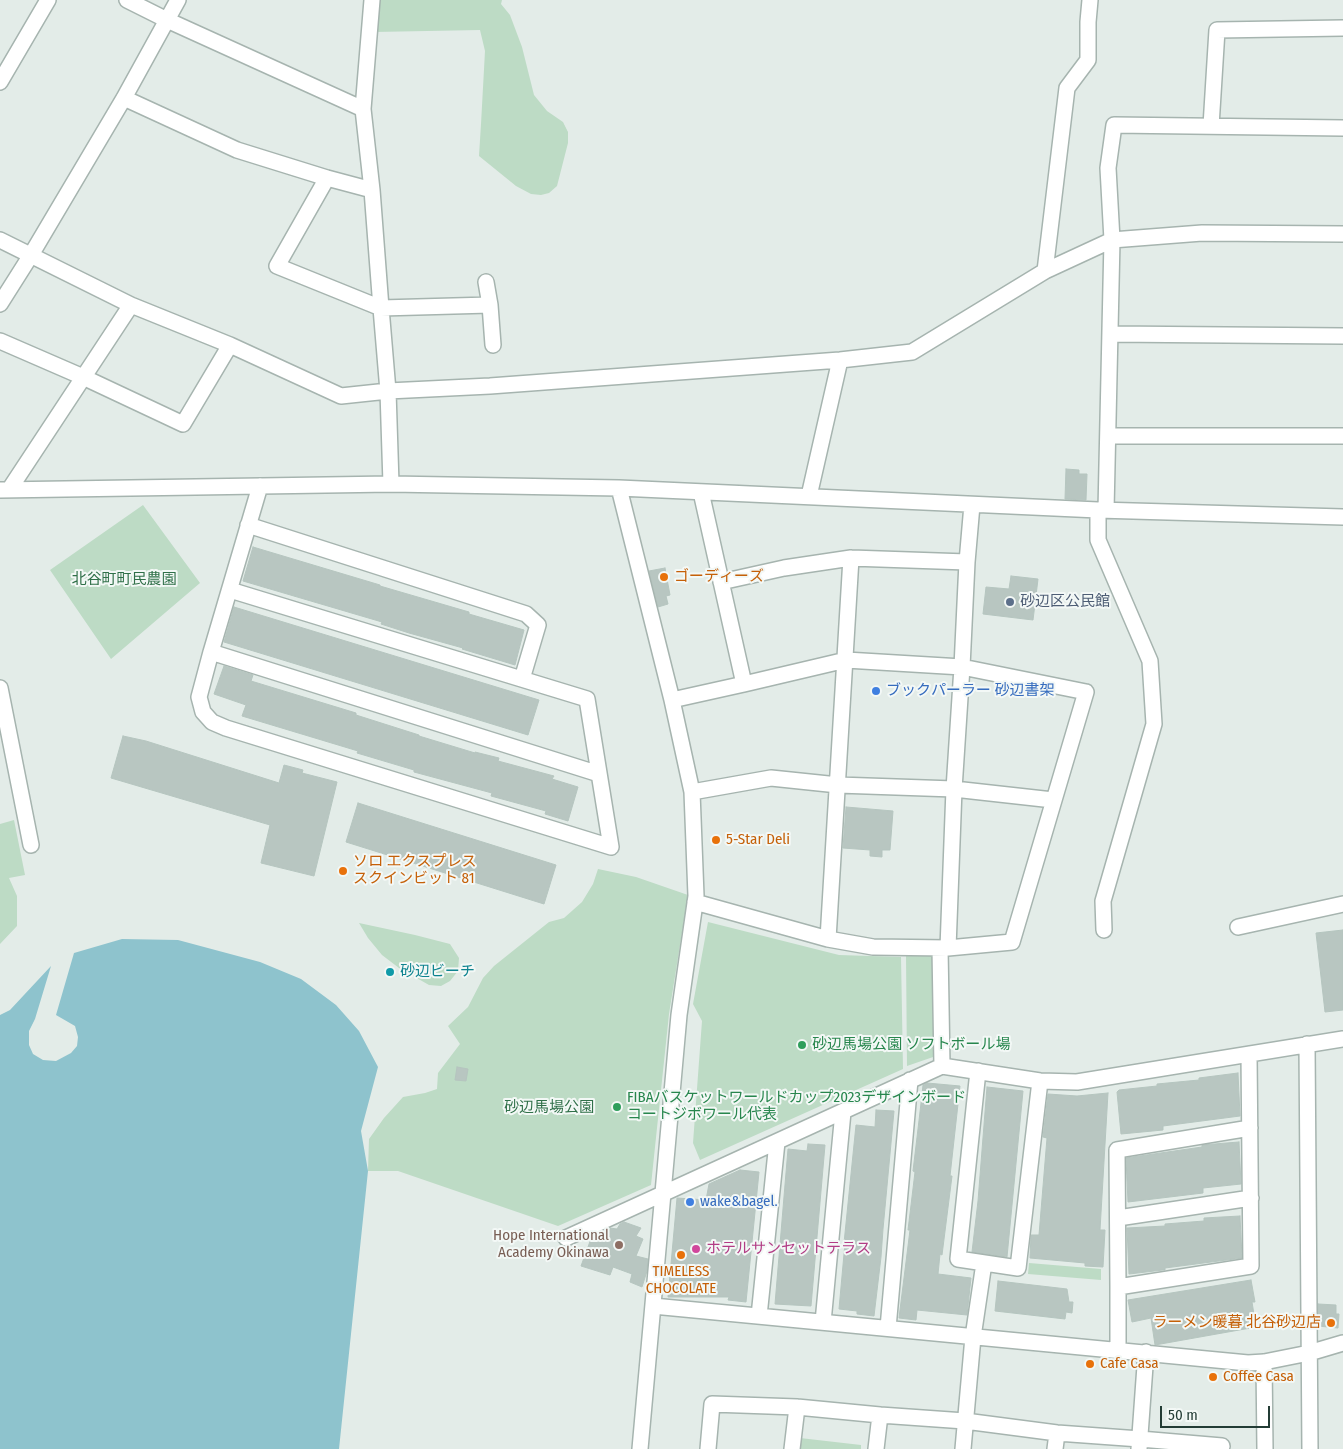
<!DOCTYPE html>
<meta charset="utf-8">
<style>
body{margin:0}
#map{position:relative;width:1343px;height:1449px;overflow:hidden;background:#e3ece8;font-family:"Fira Sans Condensed",sans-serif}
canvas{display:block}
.scale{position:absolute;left:1160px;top:1406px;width:110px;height:22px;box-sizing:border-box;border:2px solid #233c35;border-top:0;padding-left:6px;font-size:15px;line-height:18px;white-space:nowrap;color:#233c35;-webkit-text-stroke:4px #f3f8f6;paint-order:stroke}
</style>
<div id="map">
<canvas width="1343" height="1449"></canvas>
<div class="scale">50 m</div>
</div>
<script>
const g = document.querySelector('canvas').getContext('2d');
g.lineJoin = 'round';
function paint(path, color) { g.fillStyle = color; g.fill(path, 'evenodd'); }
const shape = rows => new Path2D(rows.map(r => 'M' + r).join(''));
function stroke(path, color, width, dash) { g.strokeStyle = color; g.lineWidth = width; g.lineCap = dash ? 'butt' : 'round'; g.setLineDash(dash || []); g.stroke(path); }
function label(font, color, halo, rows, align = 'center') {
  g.font = font + ' "Fira Sans Condensed","Noto Sans JP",sans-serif'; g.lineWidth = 4; g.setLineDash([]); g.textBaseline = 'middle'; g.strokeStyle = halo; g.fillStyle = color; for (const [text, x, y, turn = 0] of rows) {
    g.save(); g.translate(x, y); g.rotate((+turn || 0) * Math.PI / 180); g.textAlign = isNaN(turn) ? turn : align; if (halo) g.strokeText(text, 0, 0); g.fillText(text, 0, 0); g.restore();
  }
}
paint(shape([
 [377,0,502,0,501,4,510,15,522,47,534,95,547,111,563,122,568,132,568,143,557,186,549,193,541,195,531,194,516,186,479,156,481,124,485,51,480,30,374,32],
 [143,505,200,583,111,659,50,570],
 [14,820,25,875,9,878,17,896,17,926,0,944,0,824],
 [598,869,636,877,688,895,669,1014,651,1185,558,1226,398,1171,368,1171,369,1139,384,1118,403,1097,425,1093,437,1089,438,1073,460,1044,448,1026,468,1007,483,978,494,966,549,922,564,918,582,902,593,884],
 [708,922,839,955,901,957,903,1069,700,1160,693,1143,702,1021,693,1004],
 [359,923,415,935,450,944,459,958,458,971,450,981,441,986,429,985,399,968,382,955,368,938],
 [906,956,936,956,936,1056,907,1066],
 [1029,1263,1101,1269,1101,1280,1028,1274],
 [800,1438,861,1445,861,1449,799,1449]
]), '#bddbc5');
paint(shape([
 [122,939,178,940,260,962,301,979,336,1005,359,1031,378,1067,361,1131,368,1171,339,1449,0,1449,0,1015,10,1010,51,966,35,1019,29,1031,29,1045,33,1054,43,1060,56,1061,71,1053,77,1046,78,1037,75,1026,56,1015,74,953]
]), '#8ec3cd');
const building = shape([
 [1066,469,1079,470,1079,474,1087,474,1086,500,1065,499,1066,469],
 [253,547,380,585,380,586,469,612,469,614,524,630,515,665,462,649,463,648,409,633,381,624,382,622,243,581,253,547],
 [665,568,670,595,666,596,668,604,658,607,649,571,665,568],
 [1011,576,1038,579,1033,620,983,614,986,587,1009,589,1011,576],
 [234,607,539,700,528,735,224,642,234,607],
 [224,666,253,675,251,681,356,713,356,715,419,735,419,736,475,753,475,752,499,758,498,761,554,776,552,779,578,787,568,821,545,814,546,811,491,796,492,793,414,772,414,770,357,753,358,751,242,716,246,705,214,694,224,666],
 [123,736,146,741,279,783,284,765,303,770,302,773,337,782,314,876,261,863,270,825,111,778,123,736],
 [358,803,556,865,544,904,346,842,358,803],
 [846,807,893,811,890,850,882,850,882,857,870,856,870,850,843,848,846,807],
 [1343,930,1343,1010,1325,1012,1316,933,1343,930],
 [457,1067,468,1069,466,1081,455,1080,457,1067],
 [1238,1073,1240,1116,1163,1126,1163,1130,1121,1134,1117,1092,1119,1090,1157,1086,1157,1084,1199,1080,1199,1078,1238,1073],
 [927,1083,960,1086,950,1176,952,1176,942,1255,940,1254,938,1274,971,1278,967,1315,917,1310,916,1320,899,1318,910,1230,908,1230,915,1172,913,1171,920,1112,923,1085,927,1083],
 [987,1087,1023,1091,1007,1257,972,1252,978,1201,987,1087],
 [1108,1093,1100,1230,1105,1230,1103,1267,1085,1266,1085,1263,1030,1258,1031,1235,1039,1235,1047,1138,1043,1137,1048,1094,1077,1096,1108,1093],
 [876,1110,894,1111,883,1229,881,1257,874,1316,857,1314,857,1311,839,1309,845,1243,844,1243,856,1125,875,1127,876,1110],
 [1239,1142,1241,1184,1203,1188,1203,1193,1128,1202,1126,1158,1202,1147,1202,1145,1239,1142],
 [808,1144,825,1145,811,1306,775,1304,788,1149,807,1151,808,1144],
 [740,1170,759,1172,746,1302,728,1300,729,1297,668,1297,677,1198,706,1200,709,1184,740,1170],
 [1240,1216,1242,1258,1165,1268,1165,1270,1163,1270,1129,1274,1127,1228,1165,1226,1165,1224,1204,1221,1204,1218,1240,1216],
 [624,1222,641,1228,636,1236,643,1239,636,1256,648,1259,647,1271,642,1287,630,1282,632,1274,613,1267,610,1275,581,1266,592,1236,595,1235,598,1238,602,1232,609,1233,610,1228,617,1229,620,1224,624,1222],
 [1251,1280,1255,1302,1252,1302,1256,1327,1155,1345,1151,1318,1132,1322,1128,1300,1251,1280],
 [998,1281,1067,1289,1069,1302,1073,1302,1072,1313,1066,1312,1065,1319,995,1311,998,1281],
 [1318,1304,1336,1305,1336,1314,1339,1314,1338,1328,1318,1326,1318,1304]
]);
paint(building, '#b8c6c1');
stroke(building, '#b5c5bf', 1);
const minor = shape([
 [127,0,167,20,363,109],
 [372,0,363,109,372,190,381,308,388,391,391,484],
 [0,82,48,0],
 [124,98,237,150,327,178,372,190],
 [1211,126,1217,30,1343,28],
 [327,178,277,266,381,308,490,305],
 [0,240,131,305,230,345,341,396,388,391,490,386,840,360,912,352,1045,271,1112,240,1202,233,1343,234],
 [1045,271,1067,88,1088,60,1088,22,1090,0],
 [486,282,490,305,493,345],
 [0,304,31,255,124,98,178,0],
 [1110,334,1343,336],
 [0,341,83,377,183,424,230,345],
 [1108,436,1343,436],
 [619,488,672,700,692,792,696,896,679,1015,640,1449],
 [0,490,391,484,619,488,1098,510,1343,517],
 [9,490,131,305],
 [809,496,840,360],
 [1098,510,1098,540,1150,661,1154,724,1103,901,1104,930],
 [1106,510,1112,240,1108,168,1114,125,1343,128],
 [248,525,526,614,538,625,522,679],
 [721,582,784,568,851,558,967,562],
 [230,590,587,699,611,847,226,728,212,722,203,712,199,697,211,652,260,486],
 [211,652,599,774],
 [0,688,31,845],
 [672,700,744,684,701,492],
 [692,792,771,778,838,785,954,789,1053,800],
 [695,902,828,939,873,947,948,948,1012,942,1086,692,962,667,846,660,744,684],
 [1238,927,1343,904],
 [828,939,851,558],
 [940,948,942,1066],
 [948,948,954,789,962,667,967,562,972,505],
 [1307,1044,1310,1449],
 [978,1071,958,1259,1018,1268,1040,1081],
 [1118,1218,1251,1198],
 [566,1238,942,1066,1040,1081,1077,1082,1343,1039],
 [1118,1287,1117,1150,1250,1128],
 [653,1306,1248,1363,1264,1362,1309,1353,1343,1343],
 [759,1316,777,1142],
 [823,1322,843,1112],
 [888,1328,910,1080],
 [1118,1350,1118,1287,1251,1266,1249,1054],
 [1264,1362,1265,1449],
 [708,1449,712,1404,797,1407,880,1415,965,1421,1057,1433,1140,1439,1222,1446,1221,1449],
 [792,1449,797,1407],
 [876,1449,880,1415],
 [963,1449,973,1337,984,1263],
 [1055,1449,1057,1433],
 [1139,1449,1146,1352]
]);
stroke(minor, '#a6b4af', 18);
stroke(minor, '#fff', 15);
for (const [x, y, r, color] of [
 [664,577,5,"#e8710a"],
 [1010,602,5,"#5c6f8a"],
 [876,691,5,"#3f7fe0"],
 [716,840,5,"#e8710a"],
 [343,871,5,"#e8710a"],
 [390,972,5,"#0f9aa8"],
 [802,1045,5,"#2e9e5b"],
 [617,1107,5,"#2e9e5b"],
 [690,1202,5,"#3f7fe0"],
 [619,1245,5,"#8d6e63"],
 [696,1249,5,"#d1479c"],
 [681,1255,5,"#e8710a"],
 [1331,1323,5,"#e8710a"],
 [1090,1364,5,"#e8710a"],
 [1213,1377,5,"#e8710a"]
]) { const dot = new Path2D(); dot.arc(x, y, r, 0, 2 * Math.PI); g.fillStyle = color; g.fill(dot); stroke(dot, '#f3f8f6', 2); }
label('15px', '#c56008', '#f3f8f6', [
 ["ゴーディーズ",674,577],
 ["5-Star Deli",726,840],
 ["ソロ エクスプレス",353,862],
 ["スクインビット 81",353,879],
 ["TIMELESS",681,1272,"center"],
 ["CHOCOLATE",681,1289,"center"],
 ["ラーメン暖暮 北谷砂辺店",1321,1323,"right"],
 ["Cafe Casa",1100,1364],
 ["Coffee Casa",1223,1377]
], 'left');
label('15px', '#307049', '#f3f8f6', [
 ["北谷町町民農園",124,580],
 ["砂辺馬場公園",549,1108]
]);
label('15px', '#4e5e75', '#f3f8f6', [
 ["砂辺区公民館",1020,602]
], 'left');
label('15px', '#366cbe', '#f3f8f6', [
 ["ブックパーラー 砂辺書架",886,691],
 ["wake&bagel.",700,1202]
], 'left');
label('15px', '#0d838f', '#f3f8f6', [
 ["砂辺ビーチ",400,972]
], 'left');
label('15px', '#27864d', '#f3f8f6', [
 ["砂辺馬場公園 ソフトボール場",812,1045],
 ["FIBAバスケットワールドカップ2023デザインボード",627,1098],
 ["コートジボワール代表",627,1115]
], 'left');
label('15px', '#785e54', '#f3f8f6', [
 ["Hope International",609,1236],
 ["Academy Okinawa",609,1253]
], 'right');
label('15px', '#b23c85', '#f3f8f6', [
 ["ホテルサンセットテラス",706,1249]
], 'left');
</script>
